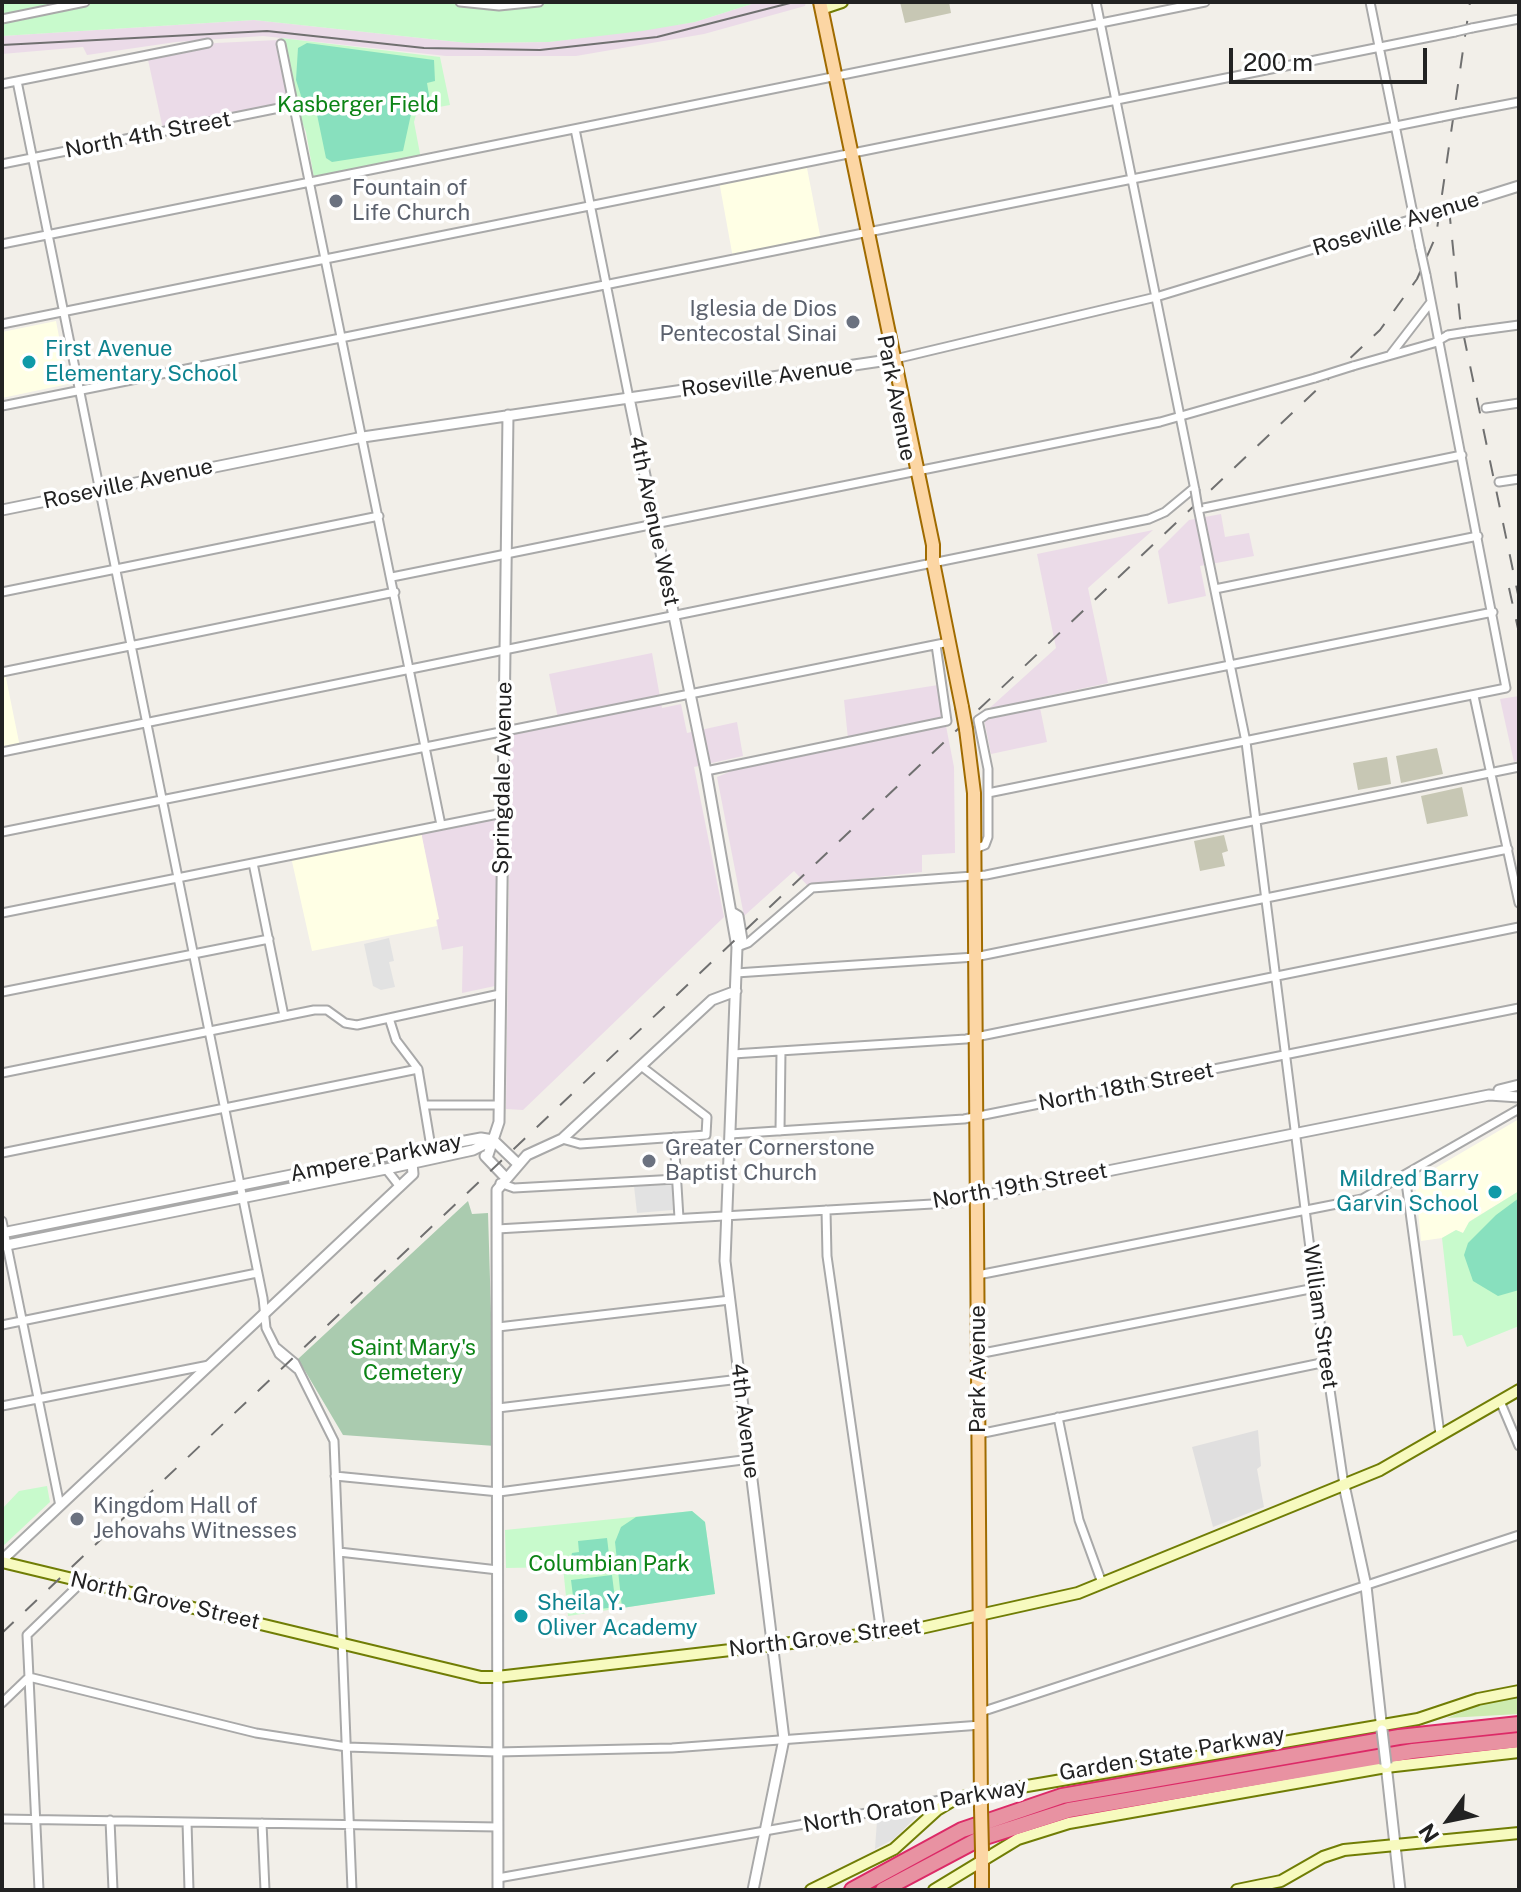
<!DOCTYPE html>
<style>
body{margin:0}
#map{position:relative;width:1521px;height:1892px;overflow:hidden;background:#f2efe9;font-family:"Public Sans",sans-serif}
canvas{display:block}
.frame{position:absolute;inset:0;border:4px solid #222;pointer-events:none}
.north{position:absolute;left:1409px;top:1780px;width:80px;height:80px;-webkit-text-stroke:6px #fff;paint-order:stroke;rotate:237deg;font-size:22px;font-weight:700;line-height:32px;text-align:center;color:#222}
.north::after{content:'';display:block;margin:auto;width:28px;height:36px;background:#222;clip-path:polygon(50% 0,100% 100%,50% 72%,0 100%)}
.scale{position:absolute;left:1229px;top:48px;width:198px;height:36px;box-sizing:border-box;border:4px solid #222;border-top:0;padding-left:10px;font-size:24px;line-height:28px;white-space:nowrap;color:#222;-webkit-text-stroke:6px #fff;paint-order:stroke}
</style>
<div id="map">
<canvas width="1521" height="1892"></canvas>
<div class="frame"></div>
<div class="north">N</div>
<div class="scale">200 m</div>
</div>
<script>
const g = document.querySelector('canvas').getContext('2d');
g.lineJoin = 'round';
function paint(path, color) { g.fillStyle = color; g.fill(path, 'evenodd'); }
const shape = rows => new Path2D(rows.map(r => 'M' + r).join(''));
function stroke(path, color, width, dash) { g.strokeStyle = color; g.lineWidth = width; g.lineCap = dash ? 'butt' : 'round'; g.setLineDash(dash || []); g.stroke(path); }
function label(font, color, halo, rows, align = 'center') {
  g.font = font + ' "Public Sans",sans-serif'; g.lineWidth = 7; g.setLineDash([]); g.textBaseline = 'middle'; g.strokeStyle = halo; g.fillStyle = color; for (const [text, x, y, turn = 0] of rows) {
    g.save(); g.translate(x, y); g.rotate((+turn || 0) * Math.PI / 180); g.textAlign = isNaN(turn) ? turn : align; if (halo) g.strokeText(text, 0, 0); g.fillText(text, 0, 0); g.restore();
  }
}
paint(shape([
 [1258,1430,1261,1466,1257,1469,1264,1507,1213,1527,1192,1447]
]), '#e0dfdf');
paint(shape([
 [758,2,806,2,805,6,704,34,576,56,446,56,263,36,176,42,87,55,83,47,2,54,2,36,254,20,467,43,549,42,695,22],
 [278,40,291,106,163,129,147,55,216,43],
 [1221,514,1225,537,1249,533,1254,556,1200,566,1206,596,1168,604,1158,551,1189,520],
 [1153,530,1088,588,1108,683,1038,698,1047,742,991,754,983,714,1056,648,1037,554],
 [652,653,662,708,681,704,687,733,737,722,743,756,694,767,724,917,523,1110,506,1109,511,733,559,723,549,674],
 [938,685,954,767,955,853,922,855,922,872,807,885,794,871,744,916,717,777,746,765,848,739,844,700],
 [1519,696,1519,760,1514,762,1500,699],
 [500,816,495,986,462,993,463,946,442,950,421,832]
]), '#ebdbe8');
paint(shape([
 [806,163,821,240,733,258,719,181],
 [56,321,68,384,2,398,2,332],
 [5,673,20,747,2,750,2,674],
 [421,832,439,919,436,920,437,926,312,951,291,857],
 [1519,1119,1519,1191,1470,1221,1463,1233,1456,1230,1442,1238,1421,1241,1415,1180]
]), '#ffffe5');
paint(shape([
 [900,2,949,2,951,13,905,23],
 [1437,748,1443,774,1401,783,1396,756],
 [1387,757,1391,784,1358,790,1353,763],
 [1462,787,1468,816,1427,824,1421,796],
 [1224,835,1228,851,1222,853,1225,866,1200,871,1194,841]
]), '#c7c7b4');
paint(shape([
 [1519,1696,1519,1714,1447,1718,1478,1705]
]), '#cdebb0');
paint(shape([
 [468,1201,472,1214,488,1213,495,1446,343,1435,298,1359]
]), '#aacbaf');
paint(shape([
 [2,2,758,2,695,22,642,31,549,42,467,43,254,20,2,36],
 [281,38,440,57,450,105,417,111,414,122,421,159,314,178,306,132,295,105],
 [1519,1191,1519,1326,1467,1347,1462,1335,1453,1336,1442,1238,1456,1230,1463,1233,1469,1222],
 [47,1486,50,1502,2,1547,2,1509,19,1491],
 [692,1511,705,1522,715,1594,568,1616,563,1567,506,1568,505,1530]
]), '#c8facc');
paint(shape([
 [307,43,434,60,435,81,427,83,430,101,413,105,403,151,332,162,326,158,314,100,302,99,296,80,298,48],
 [1519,1198,1519,1290,1498,1296,1473,1281,1464,1255,1468,1243,1496,1215],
 [692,1511,705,1522,715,1594,622,1608,615,1542,621,1527,636,1517],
 [607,1538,611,1571,582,1574,581,1569,574,1569,571,1557,572,1553,579,1552,578,1541],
 [612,1575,616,1607,575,1612,571,1580]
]), '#88e0be');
paint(shape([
 [389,938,394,961,389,962,395,987,381,990,373,986,364,944],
 [672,1185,673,1210,637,1213,634,1186],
 [920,1813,894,1839,875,1849,877,1820]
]), '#e2e2e2');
const minor = shape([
 [460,2,499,6,539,2],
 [1096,2,1195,490],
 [1370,2,1420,248],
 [2,19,85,2],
 [1472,28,1519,19],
 [281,44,441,825],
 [17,81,263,1298,266,1328,279,1354,297,1369],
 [2,84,208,43],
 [1461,113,1519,102],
 [575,129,629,398],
 [2,164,294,105],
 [2,244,1205,2],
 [2,324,1455,32],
 [1467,332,1519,325],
 [1391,354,1431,302],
 [895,359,1156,297,1429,214],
 [1353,366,1434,343,1448,335],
 [2,406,1441,117],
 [1486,408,1519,403],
 [1499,482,1519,479],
 [1198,508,1246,742,1315,1288,1344,1485],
 [1199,509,1462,455],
 [392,577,1160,422,1315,378],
 [1215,589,1478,536],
 [2,592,379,516],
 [2,672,395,592],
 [1474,696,1519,903],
 [2,752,1149,519,1165,512,1194,488],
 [706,771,947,721,936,645],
 [988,793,1506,688,1426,275],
 [2,832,949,642],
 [975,849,985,845,988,837,988,769,978,720,987,714,1493,612],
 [253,863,284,1016],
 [2,913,503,813],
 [737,947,748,943,812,888,986,875,1519,767],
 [736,973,975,957,1508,849],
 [2,992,269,939],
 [389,1018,396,1040,418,1069,431,1147],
 [733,1054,966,1039,1519,927],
 [2,1073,314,1010,327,1010,345,1023,357,1025,500,994],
 [424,1105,499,1105],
 [780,1131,781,1051],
 [730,1134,964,1119,1519,1008],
 [674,1137,679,1218],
 [562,1139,580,1144,706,1135,707,1117,641,1066],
 [2,1153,418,1069],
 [386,1169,397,1183],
 [1405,1175,1440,1434],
 [500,1183,514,1188,677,1179],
 [826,1210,827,1256,881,1633],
 [2,1221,60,1506],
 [497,1229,950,1203,977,1197],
 [978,1275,1362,1199,1519,1109],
 [2,1325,257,1273],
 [498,1327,730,1300],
 [277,1348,295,1363,334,1441,352,1890],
 [978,1354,1315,1288],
 [1500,1401,1519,1446],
 [2,1406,209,1365],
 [498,1408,740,1379],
 [1058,1417,1079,1520,1102,1583],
 [979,1434,1326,1362],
 [335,1476,499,1492,750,1459],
 [339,1552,498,1570],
 [2,1703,29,1677,256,1733,347,1747,497,1752,672,1748,981,1725],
 [981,1712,1519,1535],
 [2,1819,498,1827],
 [110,1820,113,1890],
 [187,1822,189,1890],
 [262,1823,265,1890],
 [498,1878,952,1798],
 [39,1890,27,1635,82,1582]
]);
const tertiary = shape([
 [1455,206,1519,186],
 [629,398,706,771,737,947],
 [2,510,363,437,895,359],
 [733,913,738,916,742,940,737,947,725,1261,784,1739,753,1890],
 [1499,1090,1519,1085],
 [493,1140,518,1164],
 [485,1156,505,1177],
 [487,1158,499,1122,508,415],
 [977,1197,1489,1095,1519,1097],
 [2,1233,411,1151,481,1138,493,1140],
 [2,1246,386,1169,473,1150,491,1141],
 [1344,1485,1366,1586,1382,1730],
 [2,1560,413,1174,411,1151],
 [1386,1764,1400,1890],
 [498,1890,497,1190,527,1155,562,1139,712,1000,736,991]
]);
const secondary = shape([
 [821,9,842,2],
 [2,1562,481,1677,497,1677,921,1628,1078,1593,1380,1470,1519,1390],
 [811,1890,894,1849,937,1810,957,1798,1418,1719,1478,1699,1519,1691],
 [934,1890,1018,1839,1069,1823,1386,1767,1519,1752],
 [1237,1890,1281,1881,1323,1857,1344,1850,1519,1833]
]);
const primary = shape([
 [820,2,933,545,933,562,962,707],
 [966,729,974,793,981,1808],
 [982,1851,982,1890]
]);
const motorway = shape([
 [852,1890,962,1830,1062,1796,1399,1737,1519,1724],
 [883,1890,979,1839,1069,1810,1413,1751,1519,1740]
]);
stroke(minor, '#a9a9a9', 11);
stroke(tertiary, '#a9a9a9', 13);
stroke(secondary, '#707d05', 14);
stroke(primary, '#a06b00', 16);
stroke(motorway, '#dc2a67', 18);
stroke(minor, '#fff', 7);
stroke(tertiary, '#fff', 9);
stroke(secondary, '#f7fabf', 10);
stroke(primary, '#fcd6a4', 12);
stroke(motorway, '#e892a2', 14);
stroke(shape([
 [2,45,267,31,424,48,540,50,657,37,794,2]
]), '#707070', 2);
stroke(shape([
 [1449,208,1460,318,1519,599],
 [1509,588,1519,633],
 [2,1633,1380,330,1417,279,1436,236,1470,2]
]), '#707070', 2, [16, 16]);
const minorBridge = shape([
 [1455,32,1472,28],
 [1441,117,1461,113],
 [1420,248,1426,275],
 [1448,335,1467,332],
 [1315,378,1353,366],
 [1195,490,1198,508]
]);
const tertiaryBridge = shape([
 [1429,214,1455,206],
 [1382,1730,1386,1764]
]);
const primaryBridge = shape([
 [962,707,966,729],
 [981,1808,982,1851]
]);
stroke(minorBridge, '#a9a9a9', 11, []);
stroke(tertiaryBridge, '#a9a9a9', 13, []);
stroke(primaryBridge, '#a06b00', 16, []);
stroke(minorBridge, '#fff', 7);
stroke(tertiaryBridge, '#fff', 9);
stroke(primaryBridge, '#fcd6a4', 12);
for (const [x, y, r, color] of [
 [336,201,8,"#6b7280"],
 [853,322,8,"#6b7280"],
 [29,362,8,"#0f9aa8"],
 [649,1161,8,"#6b7280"],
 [1495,1192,8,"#0f9aa8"],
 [77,1519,8,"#6b7280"],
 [521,1616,8,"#0f9aa8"]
]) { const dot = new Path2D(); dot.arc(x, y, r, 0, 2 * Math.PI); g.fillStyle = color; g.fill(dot); stroke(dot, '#fff', 3); }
label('22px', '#0c8416', '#fff', [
 ["Kasberger Field",358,105],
 ["Saint Mary's",413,1348],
 ["Cemetery",413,1373],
 ["Columbian Park",609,1564]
]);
label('22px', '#222', '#fff', [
 ["North 4th Street",148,135,-11],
 ["Roseville Avenue",1396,224,-17],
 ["Roseville Avenue",767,378,-8],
 ["Park Avenue",896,398,79],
 ["Roseville Avenue",128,484,-12],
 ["4th Avenue West",654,521,78],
 ["Springdale Avenue",503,778,-89],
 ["North 18th Street",1126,1087,-11],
 ["Ampere Parkway",376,1158,-11],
 ["North 19th Street",1020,1186,-10],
 ["William Street",1320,1317,82],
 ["Park Avenue",978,1369,-90],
 ["4th Avenue",745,1421,83],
 ["North Grove Street",165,1601,13],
 ["North Grove Street",825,1638,-7],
 ["Garden State Parkway",1172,1754,-10],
 ["North Oraton Parkway",915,1806,-10]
]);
label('22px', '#5b616d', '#fff', [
 ["Fountain of",352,188],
 ["Life Church",352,213],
 ["Iglesia de Dios",837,309,"right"],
 ["Pentecostal Sinai",837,334,"right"],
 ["Greater Cornerstone",665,1148],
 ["Baptist Church",665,1173],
 ["Kingdom Hall of",93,1506],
 ["Jehovahs Witnesses",93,1531]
], 'left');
label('22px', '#0d838f', '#fff', [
 ["First Avenue",45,349],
 ["Elementary School",45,374],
 ["Mildred Barry",1479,1179,"right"],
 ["Garvin School",1479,1204,"right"],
 ["Sheila Y.",537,1603],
 ["Oliver Academy",537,1628]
], 'left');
</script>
